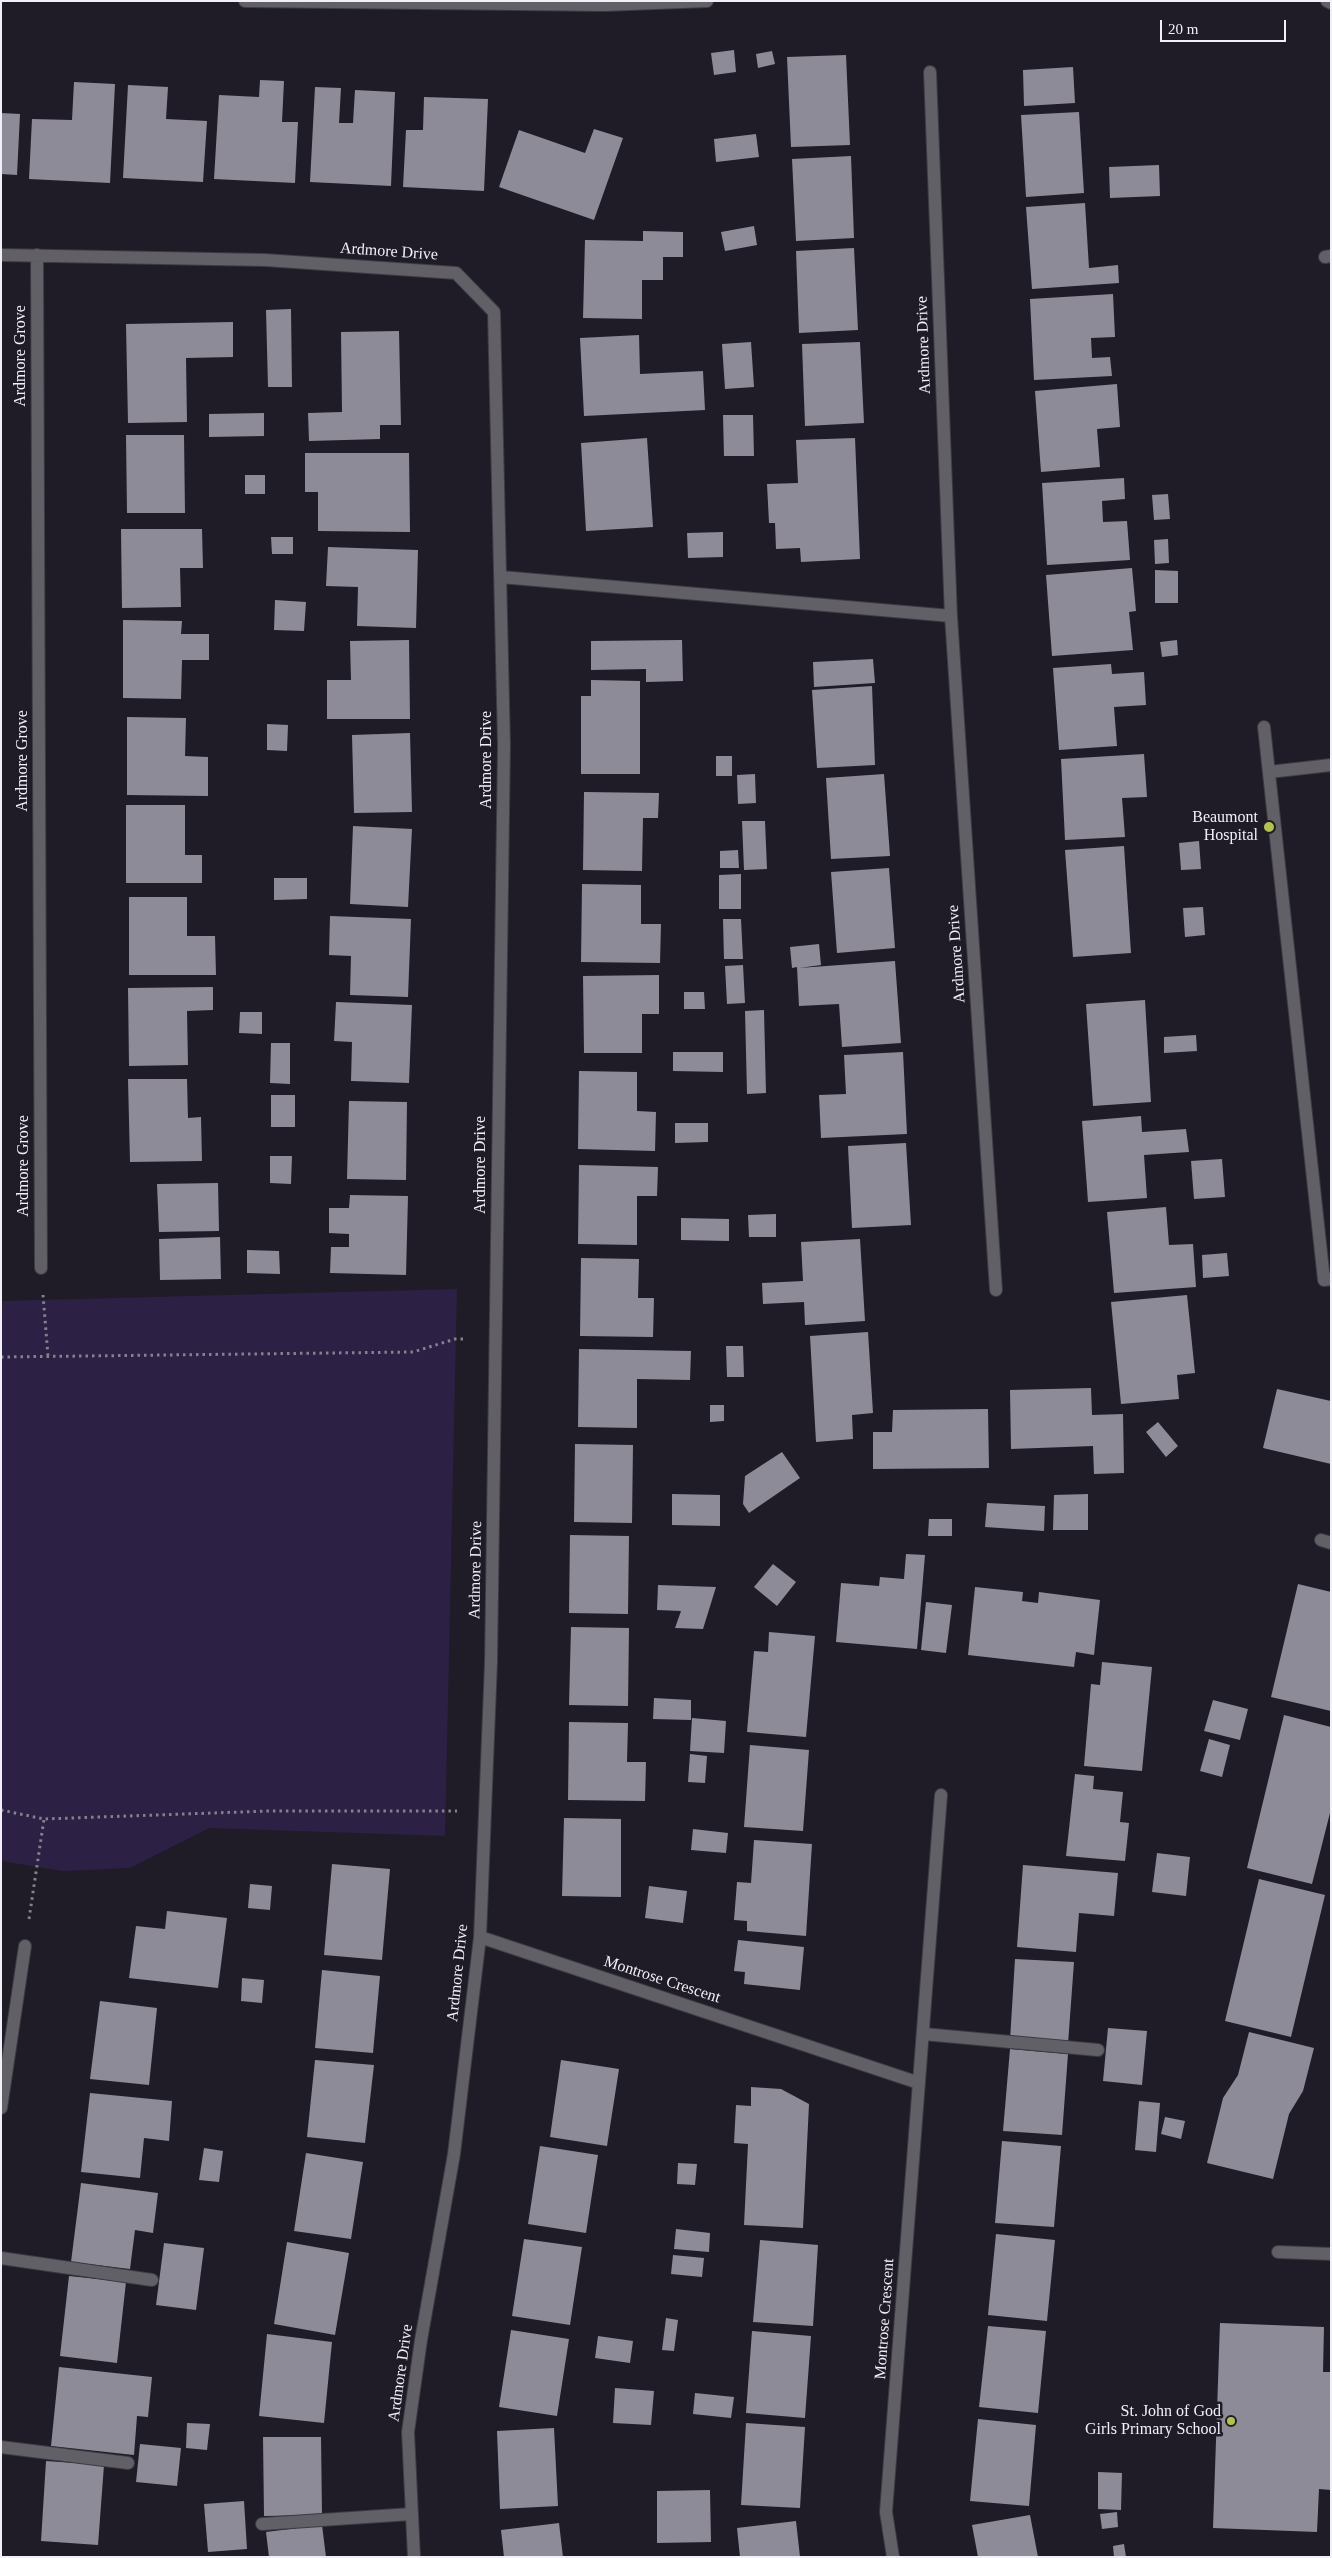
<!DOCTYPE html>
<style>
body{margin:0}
#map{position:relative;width:1332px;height:2558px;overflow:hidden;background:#1f1c27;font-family:"Times New Roman",serif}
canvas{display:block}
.frame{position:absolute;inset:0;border:2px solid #f1eff7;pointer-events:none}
.scale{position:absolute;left:1160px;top:20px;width:126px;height:22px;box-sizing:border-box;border:2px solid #f1eff7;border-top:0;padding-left:6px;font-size:15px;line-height:18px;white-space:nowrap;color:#f1eff7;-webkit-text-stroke:4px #1f1c27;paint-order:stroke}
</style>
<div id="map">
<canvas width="1332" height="2558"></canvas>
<div class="frame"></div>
<div class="scale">20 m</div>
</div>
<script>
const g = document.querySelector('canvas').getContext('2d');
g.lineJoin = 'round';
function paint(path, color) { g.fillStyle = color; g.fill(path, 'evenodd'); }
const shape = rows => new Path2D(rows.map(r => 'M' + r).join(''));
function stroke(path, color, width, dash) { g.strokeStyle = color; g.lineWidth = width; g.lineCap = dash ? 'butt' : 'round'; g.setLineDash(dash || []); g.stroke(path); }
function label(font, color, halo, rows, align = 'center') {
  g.font = font + ' "Times New Roman",serif'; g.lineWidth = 5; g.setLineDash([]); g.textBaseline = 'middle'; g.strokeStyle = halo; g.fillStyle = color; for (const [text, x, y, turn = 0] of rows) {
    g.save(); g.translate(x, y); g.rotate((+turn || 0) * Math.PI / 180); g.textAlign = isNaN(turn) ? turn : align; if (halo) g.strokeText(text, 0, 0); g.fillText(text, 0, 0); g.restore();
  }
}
paint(shape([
 [457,1289,445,1836,209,1828,130,1868,63,1871,1,1861,1,1301]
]), '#2c2045');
paint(shape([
 [734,50,736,72,714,75,711,53],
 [772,51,775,64,758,68,756,54],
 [846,55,850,145,791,147,787,57],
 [1073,67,1075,103,1024,106,1023,70],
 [260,80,284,81,282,122,298,122,295,183,214,179,219,95,259,97],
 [74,82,115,84,110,183,29,179,32,119,72,120],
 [128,85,168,87,166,119,207,121,203,182,123,178],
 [315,87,341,88,339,123,353,123,355,90,395,92,391,186,310,182],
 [424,97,488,99,484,191,403,187,406,130,423,130],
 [1079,112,1084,193,1026,197,1021,115],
 [1,113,20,114,17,175,1,174],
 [594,129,623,138,594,220,499,187,519,130,585,153],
 [756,134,759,157,716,162,714,139],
 [851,156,854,238,796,241,792,159],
 [1159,165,1160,196,1110,198,1109,167],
 [1085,203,1089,268,1118,265,1119,283,1032,289,1026,207],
 [754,226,757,245,725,251,721,232],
 [643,231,683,232,683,257,663,257,663,280,642,280,642,319,583,318,585,240,643,241],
 [854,248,858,330,799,333,796,251],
 [1113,294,1115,337,1091,338,1092,358,1110,357,1112,376,1034,380,1030,299],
 [291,309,292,387,268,387,266,310],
 [233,322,233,357,186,358,187,422,128,423,126,324],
 [399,331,401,425,380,425,380,439,309,441,308,413,342,412,341,332],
 [639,335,640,374,703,371,705,410,584,416,580,338],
 [751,342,754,387,725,389,722,344],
 [860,342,864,423,805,426,802,344],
 [1117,384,1120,427,1097,429,1100,467,1041,472,1035,391],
 [264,413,264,436,209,437,209,414],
 [723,415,753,415,754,456,724,456],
 [126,435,184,435,185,513,127,513],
 [647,438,653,527,586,531,581,443],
 [855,438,860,559,801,562,800,548,776,549,775,523,769,523,767,484,798,483,796,440],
 [305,453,409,453,410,532,318,531,318,492,305,492],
 [245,475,265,475,265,494,245,494],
 [1124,478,1125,499,1102,501,1103,522,1127,521,1130,560,1047,565,1042,483],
 [1168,494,1170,519,1154,520,1152,495],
 [121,529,202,529,203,568,180,568,181,607,122,608],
 [723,532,723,557,688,558,687,533],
 [271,537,293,537,293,554,272,554],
 [1168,539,1169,563,1155,564,1154,540],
 [328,547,418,550,416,628,357,626,358,587,326,586],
 [1132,568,1136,611,1129,612,1133,650,1052,656,1046,575],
 [1155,570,1178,571,1178,603,1155,603],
 [275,600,306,602,304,631,274,630],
 [123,620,182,621,181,634,209,634,209,660,182,660,181,699,123,698],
 [409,640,410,719,327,719,327,680,351,680,350,641],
 [682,640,683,681,646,682,646,669,591,670,591,641],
 [1177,640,1178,655,1162,657,1160,642],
 [873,659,875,683,814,687,813,662],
 [1111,664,1112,674,1144,672,1146,705,1114,707,1117,746,1059,750,1053,668],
 [591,680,640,681,640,774,581,774,581,696,591,696],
 [872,686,875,765,817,768,812,690],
 [127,717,186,718,185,756,208,757,208,796,127,795],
 [267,724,288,725,287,751,267,750],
 [410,733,412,812,354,813,352,735],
 [1144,754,1147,797,1122,798,1125,837,1065,840,1061,759],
 [716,756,732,756,732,776,716,776],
 [755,774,756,803,738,804,737,775],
 [884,774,890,856,831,859,826,778],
 [584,792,659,793,658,818,643,818,642,871,583,870],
 [126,805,185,805,185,855,202,855,202,883,126,883],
 [742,821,765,821,767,869,744,870],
 [353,826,412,829,408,907,350,904],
 [1199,841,1201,869,1181,870,1179,843],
 [1124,846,1131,953,1073,957,1065,850],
 [738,850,739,868,720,868,720,851],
 [889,868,895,948,837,953,831,872],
 [741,874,741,909,719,909,719,875],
 [274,878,307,878,307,899,274,900],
 [582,884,641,885,641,924,661,924,660,963,581,962],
 [129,897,187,897,187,936,215,936,216,975,129,975],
 [1203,907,1205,935,1185,937,1183,908],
 [330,916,411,919,408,997,350,995,351,956,329,955],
 [723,919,741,919,743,959,724,959],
 [819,944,821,965,799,968,895,961,901,1043,842,1047,839,1004,799,1006,797,967,792,968,790,947],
 [743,965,745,1003,727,1004,725,966],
 [659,975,659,1014,642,1014,642,1053,584,1053,583,976],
 [213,987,213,1010,187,1011,188,1065,129,1066,128,988],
 [684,992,704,992,705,1009,684,1009],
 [1145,1000,1151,1102,1093,1106,1086,1004],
 [336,1002,412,1005,409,1083,351,1081,352,1042,334,1041],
 [764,1010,766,1093,747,1094,745,1011],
 [240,1012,262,1012,262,1034,239,1033],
 [1196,1035,1197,1051,1164,1053,1164,1037],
 [271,1043,290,1043,290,1084,270,1083],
 [673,1052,723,1052,723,1072,673,1071],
 [903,1052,907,1134,821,1138,819,1095,846,1094,844,1055],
 [579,1071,637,1072,637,1111,656,1112,655,1151,578,1149],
 [128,1079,187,1079,188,1118,201,1117,202,1161,130,1162],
 [271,1095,295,1095,295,1127,271,1127],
 [349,1101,407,1102,406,1180,347,1179],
 [1141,1116,1142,1132,1186,1129,1189,1152,1144,1155,1147,1198,1088,1202,1082,1121],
 [675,1123,708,1123,708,1142,675,1143],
 [906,1143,911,1225,852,1228,848,1146],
 [270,1156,292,1156,291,1184,270,1183],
 [1222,1159,1225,1197,1194,1199,1191,1161],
 [579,1165,658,1167,657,1196,637,1196,637,1245,578,1244],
 [218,1183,219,1231,159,1232,157,1184],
 [350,1195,408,1196,406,1275,330,1273,331,1247,349,1247,349,1234,329,1233,329,1208,349,1208],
 [1166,1207,1169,1245,1193,1244,1196,1287,1114,1293,1107,1212],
 [776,1214,776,1237,749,1237,748,1215],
 [681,1218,729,1219,729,1241,681,1240],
 [220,1237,221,1279,160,1280,159,1239],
 [860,1239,865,1321,805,1325,804,1302,763,1304,762,1283,803,1281,801,1242],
 [247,1250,279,1251,280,1274,247,1273],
 [1227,1253,1229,1276,1203,1278,1202,1255],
 [581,1258,639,1259,638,1298,654,1298,653,1337,580,1336],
 [1187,1295,1195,1373,1177,1375,1179,1399,1121,1404,1111,1302],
 [868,1332,873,1413,852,1415,853,1439,816,1442,810,1336],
 [726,1346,743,1346,744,1377,727,1377],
 [579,1349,691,1351,690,1380,637,1379,637,1428,578,1427],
 [1091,1388,1092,1415,1123,1414,1124,1473,1094,1474,1093,1446,1011,1449,1010,1390],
 [1277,1389,1331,1401,1331,1464,1263,1448],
 [710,1405,724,1405,724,1421,710,1422],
 [988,1409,989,1468,873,1469,873,1432,892,1432,893,1410],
 [1158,1422,1178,1446,1166,1457,1146,1432],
 [575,1444,633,1445,632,1523,574,1522],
 [782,1452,800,1478,749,1513,743,1504,745,1476],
 [672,1494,720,1495,720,1526,672,1525],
 [1088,1494,1088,1530,1053,1530,1054,1495],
 [987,1503,1045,1506,1044,1531,985,1527],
 [929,1519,952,1519,952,1536,928,1536],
 [570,1535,629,1536,628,1614,569,1613],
 [906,1554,925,1555,917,1649,836,1642,841,1583,879,1586,880,1577,904,1579],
 [773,1564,796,1582,777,1606,754,1587],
 [1298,1584,1331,1592,1331,1711,1271,1697],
 [658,1585,716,1587,703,1629,675,1628,681,1611,657,1610],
 [975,1587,1023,1592,1022,1601,1038,1603,1039,1592,1100,1600,1094,1655,1076,1652,1074,1667,968,1655],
 [926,1602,952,1605,946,1653,921,1650],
 [571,1627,629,1628,628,1706,569,1705],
 [769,1632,815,1636,806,1737,747,1732,754,1651,768,1652],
 [1102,1662,1152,1667,1142,1771,1084,1766,1091,1684,1100,1685],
 [654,1698,691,1700,691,1720,653,1719],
 [1213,1700,1248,1709,1240,1740,1204,1731],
 [1284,1715,1331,1727,1331,1809,1312,1884,1247,1868],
 [692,1718,726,1721,724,1753,690,1751],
 [569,1722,628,1723,627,1762,646,1762,645,1801,568,1800],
 [1209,1739,1230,1745,1222,1777,1200,1771],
 [750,1745,809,1750,803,1831,744,1827],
 [690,1754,707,1756,705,1783,688,1782],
 [1075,1774,1094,1776,1093,1789,1123,1792,1120,1822,1129,1823,1125,1861,1066,1856],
 [564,1818,621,1819,621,1897,562,1896],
 [693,1829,728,1833,726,1853,691,1850],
 [754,1840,812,1844,806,1936,747,1931,747,1921,734,1920,737,1882,751,1883],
 [1157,1853,1190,1857,1186,1896,1152,1892],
 [332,1864,390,1869,382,1960,324,1955],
 [1023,1865,1118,1873,1114,1916,1079,1913,1076,1952,1017,1947],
 [1259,1879,1325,1895,1291,2037,1225,2021],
 [250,1884,272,1886,270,1910,248,1908],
 [649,1886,687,1891,683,1923,645,1918],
 [167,1911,227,1918,218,1988,129,1978,136,1926,165,1929],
 [738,1940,804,1947,800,1990,744,1984,745,1972,734,1971],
 [1015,1959,1074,1962,1068,2044,1010,2040],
 [322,1970,380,1976,373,2053,315,2048],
 [242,1978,264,1980,262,2003,241,2001],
 [100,2001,157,2008,149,2085,90,2079],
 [1108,2028,1147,2031,1142,2085,1103,2081],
 [1249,2032,1314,2048,1303,2091,1289,2114,1273,2179,1207,2163,1223,2098,1238,2075],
 [1010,2049,1068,2054,1062,2135,1003,2131],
 [315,2060,374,2065,365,2143,307,2137],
 [561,2060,619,2069,607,2146,550,2137],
 [751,2087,781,2089,809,2104,803,2228,744,2225,748,2144,734,2143,736,2105,751,2106],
 [90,2093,172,2101,169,2141,144,2138,140,2178,81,2172],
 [1139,2101,1160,2103,1156,2152,1135,2150],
 [1165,2117,1185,2121,1181,2139,1161,2134],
 [1002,2141,1061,2146,1054,2227,995,2223],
 [540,2146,598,2155,586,2233,528,2224],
 [204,2148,223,2151,219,2182,199,2180],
 [306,2153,363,2162,351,2239,294,2231],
 [678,2163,697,2164,695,2185,677,2184],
 [81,2183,158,2193,153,2233,135,2230,130,2269,71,2262],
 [676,2229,710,2233,709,2252,674,2249],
 [996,2234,1055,2240,1047,2321,988,2315],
 [524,2239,582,2247,570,2325,512,2316],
 [760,2240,818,2245,813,2326,753,2322],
 [287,2242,349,2253,335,2335,274,2324],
 [164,2243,204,2248,196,2310,156,2305],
 [673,2255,704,2258,702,2277,671,2274],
 [69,2276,126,2282,117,2363,60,2356],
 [666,2318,678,2320,674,2351,662,2350],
 [1220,2323,1324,2327,1323,2372,1331,2372,1331,2490,1319,2489,1317,2532,1213,2528],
 [988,2326,1046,2331,1038,2413,979,2407],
 [511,2330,569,2339,557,2416,499,2407],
 [752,2331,811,2336,805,2418,746,2413],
 [267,2334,332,2342,324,2423,259,2416],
 [598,2336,633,2341,630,2363,595,2358],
 [59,2367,152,2377,148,2417,137,2416,134,2455,51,2446],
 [615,2388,654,2391,651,2425,613,2423],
 [695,2393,734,2397,731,2418,693,2414],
 [978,2419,1036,2425,1029,2506,970,2501],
 [187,2423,210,2424,207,2450,186,2448],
 [746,2423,805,2427,800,2508,741,2505],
 [554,2428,558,2506,500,2509,497,2431],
 [263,2437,321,2437,322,2515,264,2516],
 [140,2444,181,2448,177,2486,136,2482],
 [46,2461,104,2465,98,2545,41,2541],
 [1098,2472,1122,2473,1121,2510,1098,2509],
 [710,2490,711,2542,657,2543,657,2491],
 [244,2501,247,2549,208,2552,204,2504],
 [1117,2512,1118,2527,1102,2529,1100,2514],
 [1030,2515,1038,2557,978,2557,972,2525],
 [796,2521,800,2557,740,2557,737,2528],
 [559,2523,563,2557,504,2557,501,2530],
 [322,2525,326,2557,269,2557,266,2532],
 [1124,2544,1126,2557,1114,2557,1113,2546]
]), '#8e8b99');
const service = shape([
 [245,1,605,5,707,1],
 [1327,1,1331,3],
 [1325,257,1331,256],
 [1264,727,1324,1280,1331,1279],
 [1269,772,1331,765],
 [924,2034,1098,2050],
 [1278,2252,1331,2254],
 [1,2258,152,2280],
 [1,2447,128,2463],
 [262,2524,411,2514]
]);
const minor = shape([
 [930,72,951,616,996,1290],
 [1,255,265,260,456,273,494,312,504,745,491,1662,480,1937,454,2154,421,2340,408,2432,414,2557],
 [37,255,41,1268],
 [501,577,951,616],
 [1321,1540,1331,1543],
 [480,1937,919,2083],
 [1,2108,25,1946],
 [893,2557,886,2512,941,1795]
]);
stroke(service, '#3c3a44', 14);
stroke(minor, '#3c3a44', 14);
stroke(shape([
 [43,1295,48,1356],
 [1,1357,413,1352,455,1339,466,1339],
 [1,1810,44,1819,268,1811,457,1811],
 [29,1919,44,1819]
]), '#84828b', 3, [2.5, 4]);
stroke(service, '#616066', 12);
stroke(minor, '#616066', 12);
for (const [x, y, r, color] of [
 [1269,827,6,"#b3c24b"],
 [1231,2421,5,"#b3c24b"]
]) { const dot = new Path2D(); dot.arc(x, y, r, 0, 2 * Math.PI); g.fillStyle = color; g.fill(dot); stroke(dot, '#1f1c27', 2); }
label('16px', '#f1eff7', '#1f1c27', [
 ["Ardmore Drive",389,252,4],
 ["Ardmore Drive",924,345,-92],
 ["Ardmore Grove",21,356,-90],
 ["Ardmore Drive",487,760,-90],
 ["Ardmore Grove",23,761,-90],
 ["Ardmore Drive",957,954,-94],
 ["Ardmore Drive",481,1165,-90],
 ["Ardmore Grove",24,1166,-90],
 ["Ardmore Drive",476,1570,-89],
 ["Ardmore Drive",458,1973,-84],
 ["Montrose Crescent",662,1980,18],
 ["Montrose Crescent",885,2319,-86],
 ["Ardmore Drive",401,2373,-82]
]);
label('16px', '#f1eff7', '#1f1c27', [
 ["Beaumont",1258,818],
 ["Hospital",1258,836],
 ["St. John of God",1221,2412],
 ["Girls Primary School",1221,2430]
], 'right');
</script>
